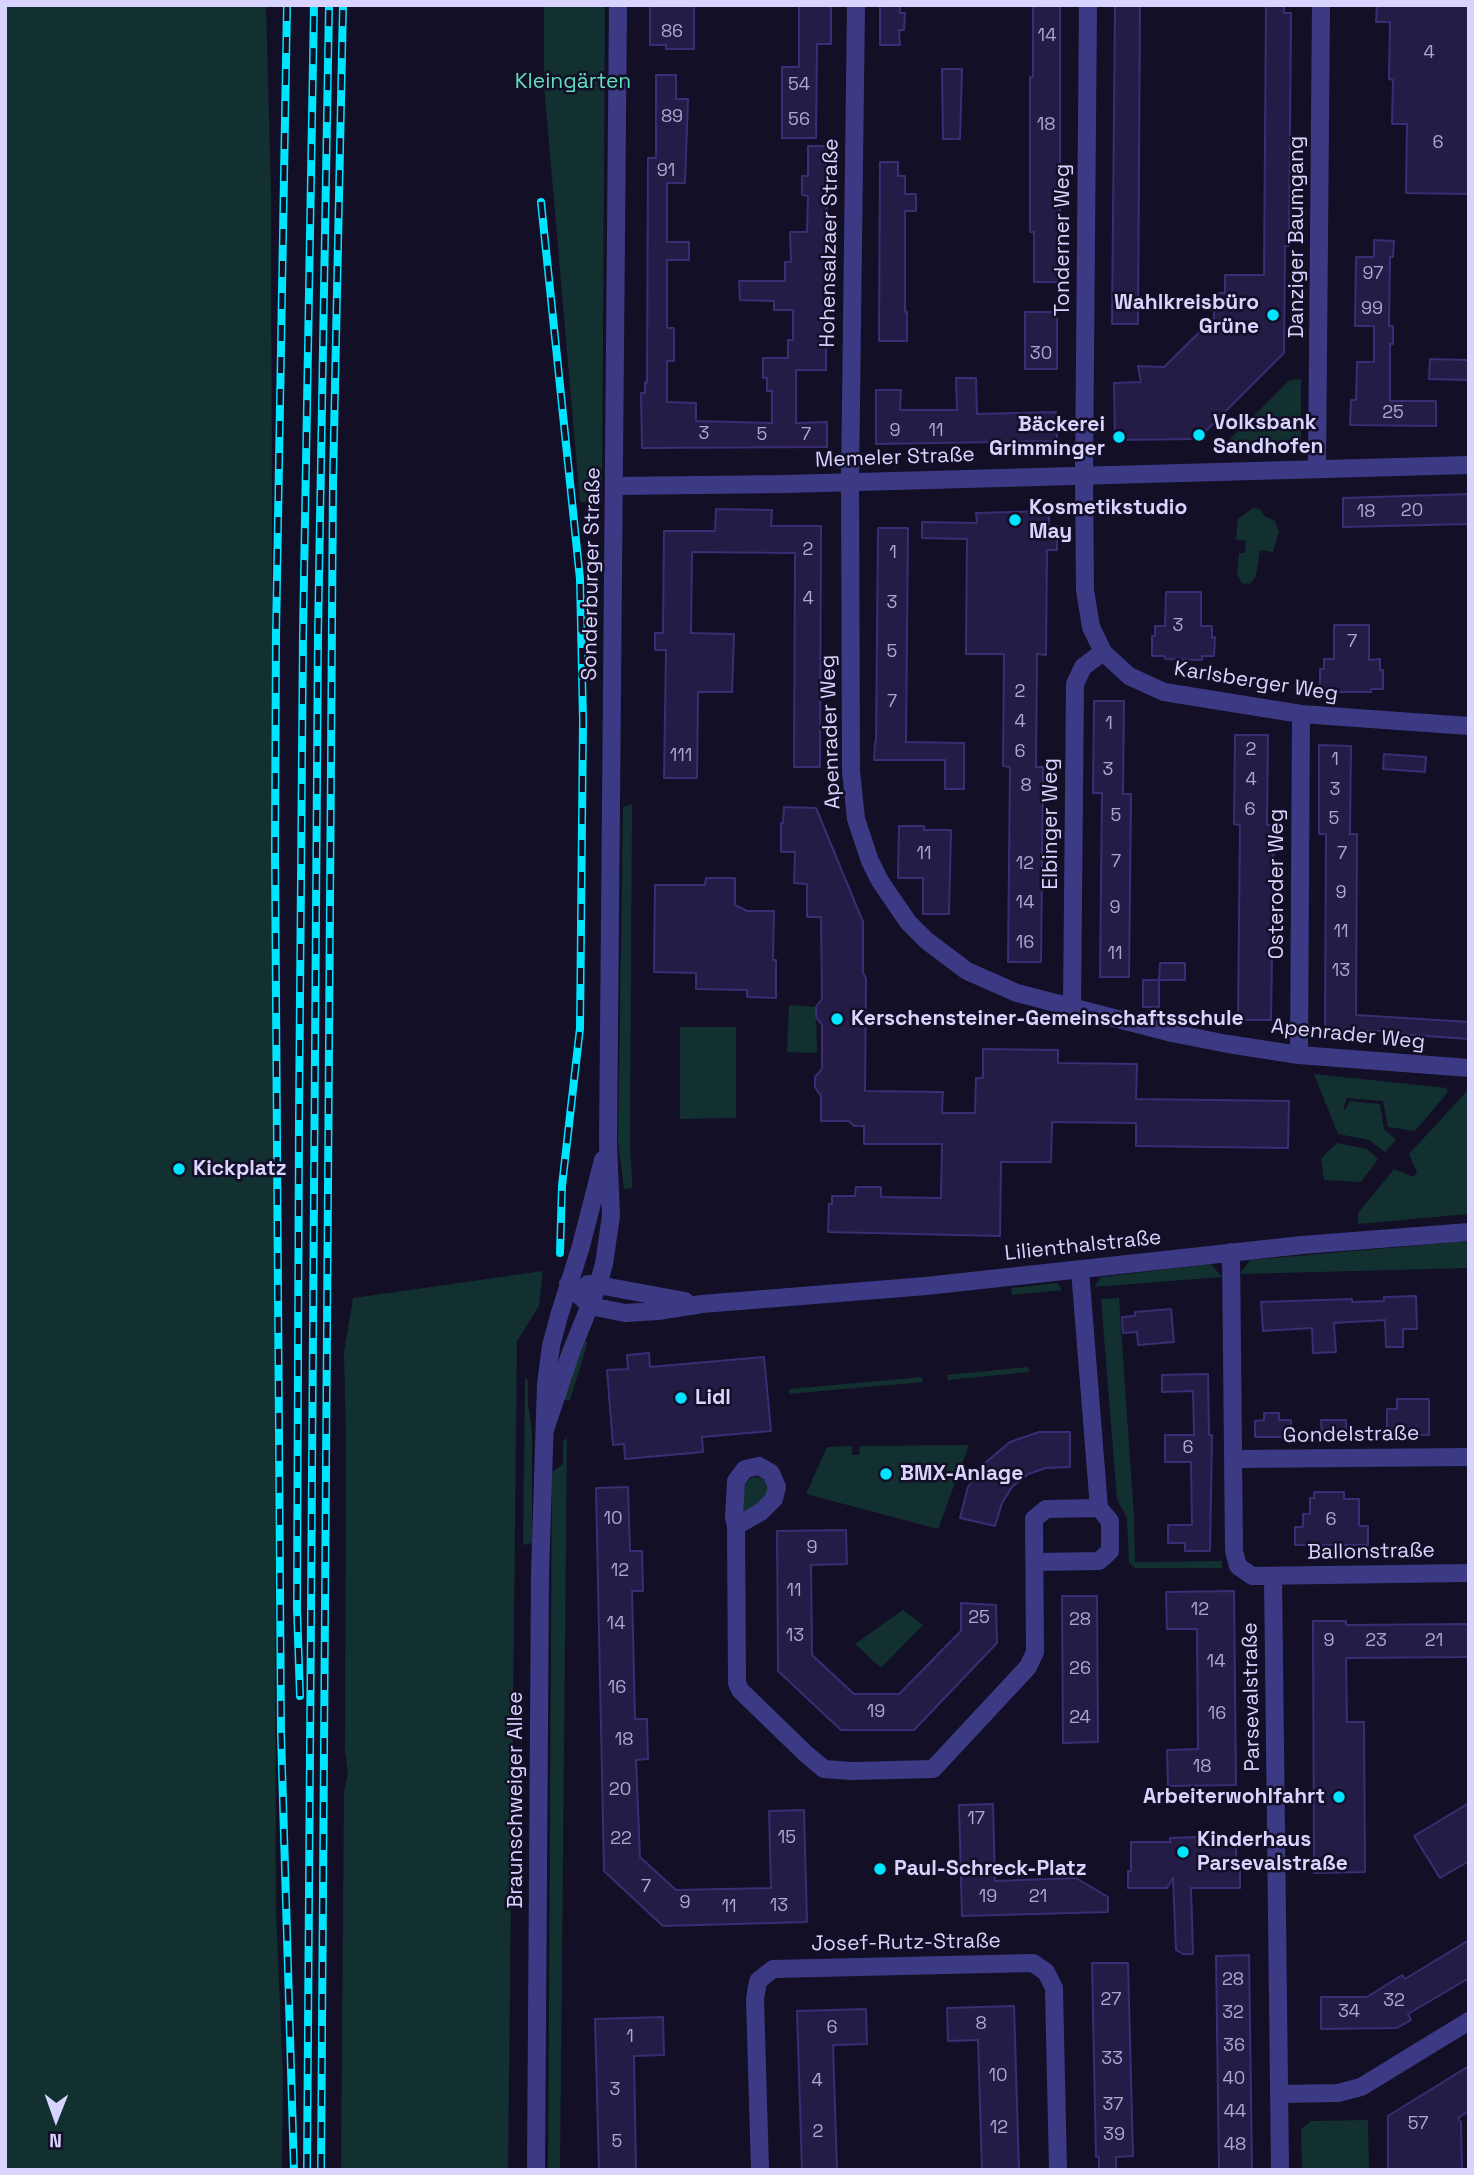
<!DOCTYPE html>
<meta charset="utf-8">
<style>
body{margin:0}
#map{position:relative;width:1474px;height:2175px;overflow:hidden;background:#130f26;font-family:"Space Grotesk",sans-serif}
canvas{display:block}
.frame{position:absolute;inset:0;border:7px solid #d9d4ff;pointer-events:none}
.north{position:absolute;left:21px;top:2084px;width:70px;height:70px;-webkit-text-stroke:5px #130f26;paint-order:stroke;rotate:181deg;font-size:19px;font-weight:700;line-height:28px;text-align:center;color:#d9d4ff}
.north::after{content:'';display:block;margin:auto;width:24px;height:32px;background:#d9d4ff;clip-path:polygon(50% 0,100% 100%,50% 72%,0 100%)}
</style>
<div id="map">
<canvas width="1474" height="2175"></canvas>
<div class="frame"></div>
<div class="north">N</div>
</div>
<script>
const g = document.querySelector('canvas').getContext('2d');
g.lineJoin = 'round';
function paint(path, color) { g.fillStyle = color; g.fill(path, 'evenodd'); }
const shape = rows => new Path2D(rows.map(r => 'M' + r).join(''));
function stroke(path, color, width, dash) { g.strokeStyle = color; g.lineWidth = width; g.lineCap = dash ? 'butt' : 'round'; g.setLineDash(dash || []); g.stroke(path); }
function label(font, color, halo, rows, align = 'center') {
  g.font = font + ' "Space Grotesk",sans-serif'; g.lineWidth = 5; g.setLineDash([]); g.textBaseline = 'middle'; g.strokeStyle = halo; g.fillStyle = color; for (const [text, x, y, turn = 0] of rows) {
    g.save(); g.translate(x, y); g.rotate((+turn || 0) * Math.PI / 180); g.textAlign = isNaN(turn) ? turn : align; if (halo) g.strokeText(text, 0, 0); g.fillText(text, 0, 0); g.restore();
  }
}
paint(shape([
 [5,5,266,5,271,191,276,1913,283,2075,282,2170,5,2170],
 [544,5,605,5,602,503,580,502,544,85],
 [1301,379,1301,443,1295,448,1229,450,1229,440,1290,380],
 [1253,508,1260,509,1264,516,1275,521,1279,532,1273,552,1260,550,1256,576,1250,584,1242,583,1237,574,1239,553,1245,553,1246,541,1236,539,1238,519],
 [632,804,630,1145,632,1179,632,1188,624,1189,618,1143,623,807],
 [789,1005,816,1007,817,1053,787,1052],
 [680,1027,736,1027,736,1118,680,1119],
 [1314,1074,1447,1088,1447,1093,1415,1131,1388,1127,1383,1101,1347,1098,1343,1109,1346,1109,1349,1101,1380,1104,1384,1129,1396,1140,1385,1152,1369,1140,1338,1134],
 [1469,1089,1469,1214,1358,1224,1358,1213,1394,1169,1414,1177,1417,1172,1409,1154],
 [1337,1143,1367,1149,1378,1159,1361,1182,1324,1180,1321,1158],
 [1469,1241,1469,1268,1240,1274,1250,1260],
 [1211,1264,1222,1277,1094,1287,1101,1277],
 [543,1271,539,1306,517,1341,508,2170,341,2170,344,1792,348,1773,345,1752,346,1441,344,1352,353,1298],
 [1058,1283,1062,1290,1012,1295,1011,1288],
 [1119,1298,1134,1517,1135,1562,1222,1561,1222,1568,1135,1568,1129,1563,1127,1518,1117,1499,1101,1299],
 [584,1341,587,1342,586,1348,570,1400,565,1400,565,1392],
 [1028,1367,1029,1372,948,1380,947,1375],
 [922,1377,923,1382,789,1394,789,1389],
 [525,1378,528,1380,528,1403,532,1432,532,1543,523,1545],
 [567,1436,560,2170,548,2170,552,1472,563,1464,563,1442],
 [969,1445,938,1529,806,1494,827,1447,852,1446,852,1455,859,1455,860,1446],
 [752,1477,762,1478,768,1485,767,1495,743,1518,739,1516,745,1484],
 [903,1610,923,1625,881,1668,855,1644],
 [1368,2120,1369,2170,1302,2170,1301,2129,1311,2121]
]), '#12302f');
const building = shape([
 [650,5,694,5,694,49,666,49,666,45,650,45,650,5],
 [799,5,831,5,831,44,817,44,816,138,782,138,782,67,799,67,799,5],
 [880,5,900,5,900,13,905,13,904,30,899,30,900,45,880,45,880,5],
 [1033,5,1060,5,1060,282,1034,282,1034,232,1030,232,1030,77,1033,77,1033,5],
 [1115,5,1140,5,1138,324,1112,324,1115,5],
 [1266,5,1284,5,1284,13,1291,13,1289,246,1285,246,1284,353,1198,439,1115,440,1114,383,1141,382,1138,366,1164,367,1214,318,1214,293,1225,293,1225,275,1264,275,1266,5],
 [1377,5,1469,5,1469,194,1406,193,1407,124,1392,124,1393,80,1389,79,1390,22,1376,22,1377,5],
 [942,69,962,69,960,139,943,139,942,69],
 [656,75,676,75,676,99,688,99,685,183,667,183,667,242,689,242,689,260,667,260,667,328,674,328,674,361,667,361,667,402,696,403,696,421,772,423,772,391,767,391,767,378,763,378,763,358,788,358,788,340,793,340,793,310,774,310,774,301,740,300,739,281,785,281,785,262,791,262,790,232,807,232,808,196,802,195,802,176,808,176,808,146,827,146,826,370,796,370,796,423,827,422,827,447,642,448,641,393,645,393,645,382,647,383,648,158,656,158,656,75],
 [880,162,898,162,898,176,905,176,905,194,916,194,916,211,905,211,905,312,907,312,907,341,879,341,880,162],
 [1374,240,1394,241,1393,257,1390,257,1389,326,1393,326,1393,344,1390,344,1390,401,1436,401,1436,426,1350,425,1351,400,1356,400,1357,362,1374,362,1374,326,1355,326,1356,257,1374,257,1374,240],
 [1025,312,1057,312,1057,369,1025,369,1025,312],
 [1430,359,1469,360,1469,380,1429,379,1430,359],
 [956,378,976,378,977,414,1056,412,1057,441,876,444,876,390,901,390,900,410,957,410,956,378],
 [1469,494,1469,524,1343,527,1343,498,1469,494],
 [716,509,772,510,771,526,821,526,820,767,794,767,795,553,692,552,691,633,734,634,732,692,698,692,697,778,664,778,666,650,655,650,655,633,663,633,664,531,715,531,716,509],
 [1049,511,1049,526,1057,526,1057,550,1047,550,1046,655,1037,654,1036,767,1043,767,1041,962,1008,962,1010,767,1003,766,1004,654,966,654,967,539,922,538,922,522,977,523,976,513,1049,511],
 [878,528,908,528,906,742,964,743,964,789,945,789,945,760,874,760,875,742,876,742,878,528],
 [1166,592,1201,592,1201,626,1212,626,1212,638,1215,637,1214,656,1202,656,1202,660,1165,659,1165,656,1152,656,1152,636,1155,636,1155,626,1165,626,1166,592],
 [1334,625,1369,625,1369,660,1380,659,1380,670,1383,670,1383,689,1371,689,1371,692,1333,692,1333,689,1320,689,1320,669,1324,669,1324,659,1334,659,1334,625],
 [1094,701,1124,701,1123,794,1131,794,1129,977,1100,977,1102,793,1093,793,1094,701],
 [1235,735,1268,735,1267,825,1274,825,1271,1020,1238,1020,1240,825,1234,824,1235,735],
 [1319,745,1351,746,1350,834,1357,834,1356,1015,1469,1022,1469,1039,1382,1033,1383,1031,1325,1030,1326,834,1319,834,1319,745],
 [1384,754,1426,757,1425,772,1383,769,1384,754],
 [784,807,816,808,863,922,863,973,866,978,865,1091,943,1092,942,1113,975,1113,976,1078,983,1078,983,1049,1058,1050,1058,1063,1137,1064,1136,1099,1289,1101,1288,1148,1136,1146,1136,1123,1052,1122,1051,1162,1001,1162,1000,1236,828,1232,829,1204,832,1204,832,1196,855,1196,856,1187,881,1187,881,1197,941,1198,942,1144,864,1144,864,1126,854,1126,849,1121,821,1121,821,1096,815,1087,815,1077,822,1069,822,1025,816,1017,816,1007,822,999,821,917,807,917,807,884,794,883,795,852,781,852,781,823,783,823,784,807],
 [899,826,924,826,924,830,951,830,949,914,923,914,923,878,898,878,899,826],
 [706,878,735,878,735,905,747,911,774,911,773,960,776,960,776,998,747,997,747,990,696,989,696,973,654,972,655,885,705,885,706,878],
 [1160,963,1185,963,1185,980,1159,980,1160,963],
 [1143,980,1159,980,1159,1007,1143,1007,1143,980],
 [1416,1296,1417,1329,1403,1329,1403,1347,1386,1347,1385,1320,1334,1323,1336,1352,1313,1353,1312,1328,1263,1331,1261,1302,1352,1299,1352,1302,1384,1301,1384,1297,1416,1296],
 [1171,1309,1174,1342,1138,1345,1137,1332,1123,1333,1122,1317,1135,1316,1135,1312,1171,1309],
 [649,1353,650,1367,764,1357,771,1431,702,1437,703,1452,625,1459,624,1444,613,1445,607,1370,628,1369,627,1355,649,1353],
 [1208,1374,1209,1435,1212,1435,1210,1551,1185,1551,1185,1543,1168,1543,1168,1525,1192,1525,1191,1462,1165,1462,1165,1435,1194,1435,1193,1391,1162,1392,1162,1375,1208,1374],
 [1397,1399,1429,1399,1429,1435,1387,1435,1387,1409,1397,1409,1397,1399],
 [1264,1413,1279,1413,1279,1420,1291,1420,1291,1437,1255,1437,1255,1421,1264,1420,1264,1413],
 [1321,1420,1346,1420,1346,1435,1322,1435,1321,1420],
 [1039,1432,1070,1432,1070,1467,1046,1468,1028,1474,1012,1487,1002,1503,995,1526,960,1518,968,1487,985,1463,1010,1442,1039,1432],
 [628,1487,630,1551,642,1551,643,1591,632,1591,635,1719,647,1719,648,1759,636,1760,640,1857,676,1890,771,1888,769,1811,804,1810,807,1922,663,1926,604,1871,596,1488,628,1487],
 [1314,1492,1344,1492,1344,1499,1359,1499,1359,1526,1368,1526,1368,1545,1295,1545,1295,1527,1303,1527,1303,1514,1310,1514,1310,1498,1314,1498,1314,1492],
 [846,1530,847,1564,811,1565,812,1655,854,1694,899,1694,961,1631,961,1603,996,1605,997,1643,914,1730,841,1730,778,1671,777,1531,846,1530],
 [1234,1591,1236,1785,1168,1786,1167,1750,1198,1749,1197,1629,1167,1629,1166,1592,1234,1591],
 [1062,1596,1097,1596,1098,1742,1063,1743,1062,1596],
 [1313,1621,1346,1621,1346,1625,1469,1624,1469,1657,1346,1658,1347,1722,1364,1722,1365,1872,1314,1873,1313,1621],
 [1469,1803,1469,1861,1440,1878,1414,1836,1469,1803],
 [993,1804,995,1881,1076,1878,1108,1897,1108,1912,962,1916,959,1805,993,1804],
 [1196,1837,1196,1842,1236,1842,1236,1870,1240,1870,1240,1888,1191,1888,1193,1954,1183,1954,1176,1950,1173,1878,1167,1888,1128,1888,1128,1871,1131,1871,1131,1842,1170,1842,1170,1838,1196,1837],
 [1469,1940,1469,1978,1408,2014,1411,2020,1397,2028,1321,2029,1321,1997,1367,1997,1402,1975,1405,1979,1469,1940],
 [1249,1955,1252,2170,1219,2170,1216,1956,1249,1955],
 [1092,1963,1128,1963,1133,2156,1116,2157,1116,2170,1099,2170,1099,2157,1096,2157,1092,1963],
 [1014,2006,1019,2170,982,2170,978,2040,948,2041,947,2008,1014,2006],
 [866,2009,867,2044,833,2045,837,2170,802,2170,797,2011,866,2009],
 [663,2017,664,2055,634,2056,636,2170,599,2170,595,2019,663,2017],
 [1469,2066,1469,2111,1458,2118,1461,2122,1462,2170,1388,2170,1388,2116,1469,2066]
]);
paint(building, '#241b47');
stroke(building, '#3b2d73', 2);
stroke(shape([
 [856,5,850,482,851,772,856,819,870,861,880,881,908,922,927,941,967,971,1017,993,1172,1033,1228,1044,1299,1055,1469,1068],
 [1088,5,1084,475,1085,590,1091,627,1103,652,1129,676,1164,692,1301,714,1469,726],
 [1317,469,1321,5],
 [616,486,786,484,1469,465],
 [1072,1008,1075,684,1083,667,1103,652],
 [1299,1055,1301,714],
 [1231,1252,1234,1551,1238,1566,1252,1576,1469,1573],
 [568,1284,590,1306,625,1313,658,1311,702,1304,926,1286,1302,1245,1469,1232],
 [588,1284,598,1285,685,1301],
 [545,1430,571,1352,598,1285,604,1264,611,1216,608,1143,618,5],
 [1233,1459,1469,1457],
 [736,1526,761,1512,774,1499,777,1487,771,1473,759,1466,745,1469,736,1481,734,1517,736,1526,737,1683,740,1690,806,1754,824,1769,852,1771,933,1769,1028,1667,1035,1652,1034,1519,1046,1509,1099,1508],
 [1035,1562,1099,1561,1110,1551,1110,1521,1099,1508,1080,1270],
 [1273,1576,1280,2170],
 [1279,2094,1338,2093,1361,2087,1469,2021],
 [536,2170,540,1575,546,1384,551,1346,559,1316,581,1246,603,1160],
 [760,2170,755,1999,758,1981,773,1969,1033,1963,1046,1972,1054,1988,1058,2170]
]), '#3d3a85', 18);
const rail = shape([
 [287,5,276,634,275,852,281,1734,294,2170],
 [541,202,580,579,583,721,580,1028,562,1186,560,1253],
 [300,1696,297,1608,299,1120,303,634,314,5],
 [307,2170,318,634,329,5],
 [321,2170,333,481,343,5]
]);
stroke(rail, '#00e5ff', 8);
stroke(rail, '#130f26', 5, [16]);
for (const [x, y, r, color] of [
 [1273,315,7,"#00e5ff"],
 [1199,435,7,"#00e5ff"],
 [1119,437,7,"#00e5ff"],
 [1015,520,7,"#00e5ff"],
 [837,1019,7,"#00e5ff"],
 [179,1169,7,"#00e5ff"],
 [681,1398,7,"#00e5ff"],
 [886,1474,7,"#00e5ff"],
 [1339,1797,7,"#00e5ff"],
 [1183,1852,7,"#00e5ff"],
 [880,1869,7,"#00e5ff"]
]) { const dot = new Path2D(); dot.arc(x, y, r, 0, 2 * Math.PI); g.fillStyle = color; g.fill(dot); stroke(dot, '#130f26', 2.5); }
label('18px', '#aca6d1', null, [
 ["86",672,32],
 ["14",1047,36],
 ["4",1429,53],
 ["54",799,85],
 ["89",672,117],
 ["56",799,120],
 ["18",1046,125],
 ["6",1438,143],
 ["91",666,171],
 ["97",1373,274],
 ["99",1372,309],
 ["30",1041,354],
 ["25",1393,413],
 ["9",895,431],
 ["11",936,431],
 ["3",704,434],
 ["5",762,435],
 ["7",806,435],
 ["20",1412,511],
 ["18",1366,512],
 ["2",808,550],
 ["1",893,553],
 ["4",808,599],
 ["3",892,603],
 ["3",1178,626],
 ["7",1352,642],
 ["5",892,652],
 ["2",1020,692],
 ["7",892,702],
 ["4",1020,722],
 ["1",1109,724],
 ["2",1251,750],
 ["6",1020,752],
 ["111",681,756],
 ["1",1335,760],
 ["3",1108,770],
 ["4",1251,780],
 ["8",1026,786],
 ["3",1335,790],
 ["6",1250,810],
 ["5",1116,816],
 ["5",1334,819],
 ["11",924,854],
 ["7",1342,854],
 ["7",1116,862],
 ["12",1025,864],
 ["9",1341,893],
 ["14",1025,903],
 ["9",1115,908],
 ["11",1341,932],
 ["16",1025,943],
 ["11",1115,954],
 ["13",1341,971],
 ["6",1188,1448],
 ["10",613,1519],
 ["6",1331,1520],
 ["9",812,1548],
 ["12",620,1571],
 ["11",794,1591],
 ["12",1200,1610],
 ["25",979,1618],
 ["28",1080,1620],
 ["14",616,1624],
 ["13",795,1636],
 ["9",1329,1641],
 ["23",1376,1641],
 ["21",1434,1641],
 ["14",1216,1662],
 ["26",1080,1669],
 ["16",617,1688],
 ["19",876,1712],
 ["16",1217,1714],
 ["24",1080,1718],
 ["18",624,1740],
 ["18",1202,1767],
 ["20",620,1790],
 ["17",976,1819],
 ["15",787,1838],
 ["22",621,1839],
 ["7",646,1887],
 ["19",988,1897],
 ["21",1038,1897],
 ["9",685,1903],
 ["13",779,1906],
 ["11",729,1907],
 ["28",1233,1980],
 ["27",1111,2000],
 ["32",1394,2001],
 ["34",1349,2012],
 ["32",1233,2013],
 ["8",981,2024],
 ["6",832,2028],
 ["1",630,2037],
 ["36",1234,2046],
 ["33",1112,2059],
 ["10",998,2076],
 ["40",1234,2079],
 ["4",817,2081],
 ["3",615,2090],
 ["37",1113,2105],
 ["44",1235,2112],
 ["57",1418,2124],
 ["12",999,2128],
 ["2",818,2132],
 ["39",1114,2135],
 ["5",617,2142],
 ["48",1235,2145]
]);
label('21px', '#5fe0c0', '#130f26', [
 ["Kleingärten",573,82]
]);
label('21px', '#d9d4ff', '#130f26', [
 ["Danziger Baumgang",1297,237,-90],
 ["Tonderner Weg",1063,240,-90],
 ["Hohensalzaer Straße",830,243,-89],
 ["Memeler Straße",895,458,-2],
 ["Sonderburger Straße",592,574,-89],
 ["Karlsberger Weg",1256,682,9],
 ["Apenrader Weg",831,732,-92],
 ["Elbinger Weg",1051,824,-90],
 ["Osteroder Weg",1277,884,-90],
 ["Apenrader Weg",1348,1035,6],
 ["Lilienthalstraße",1083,1246,-6],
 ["Gondelstraße",1351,1435,-1],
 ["Ballonstraße",1371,1552,-1],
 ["Parsevalstraße",1252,1697,-91],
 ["Braunschweiger Allee",516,1800,-90],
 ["Josef-Rutz-Straße",906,1943,-1]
]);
label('bold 21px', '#d9d4ff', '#130f26', [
 ["Wahlkreisbüro",1259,303,"right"],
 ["Grüne",1259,327,"right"],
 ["Volksbank",1213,423],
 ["Sandhofen",1213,447],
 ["Bäckerei",1105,425,"right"],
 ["Grimminger",1105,449,"right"],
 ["Kosmetikstudio",1029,508],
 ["May",1029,532],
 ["Kerschensteiner-Gemeinschaftsschule",851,1019],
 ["Kickplatz",193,1169],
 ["Lidl",695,1398],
 ["BMX-Anlage",900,1474],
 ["Arbeiterwohlfahrt",1325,1797,"right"],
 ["Kinderhaus",1197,1840],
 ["Parsevalstraße",1197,1864],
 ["Paul-Schreck-Platz",894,1869]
], 'left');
</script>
